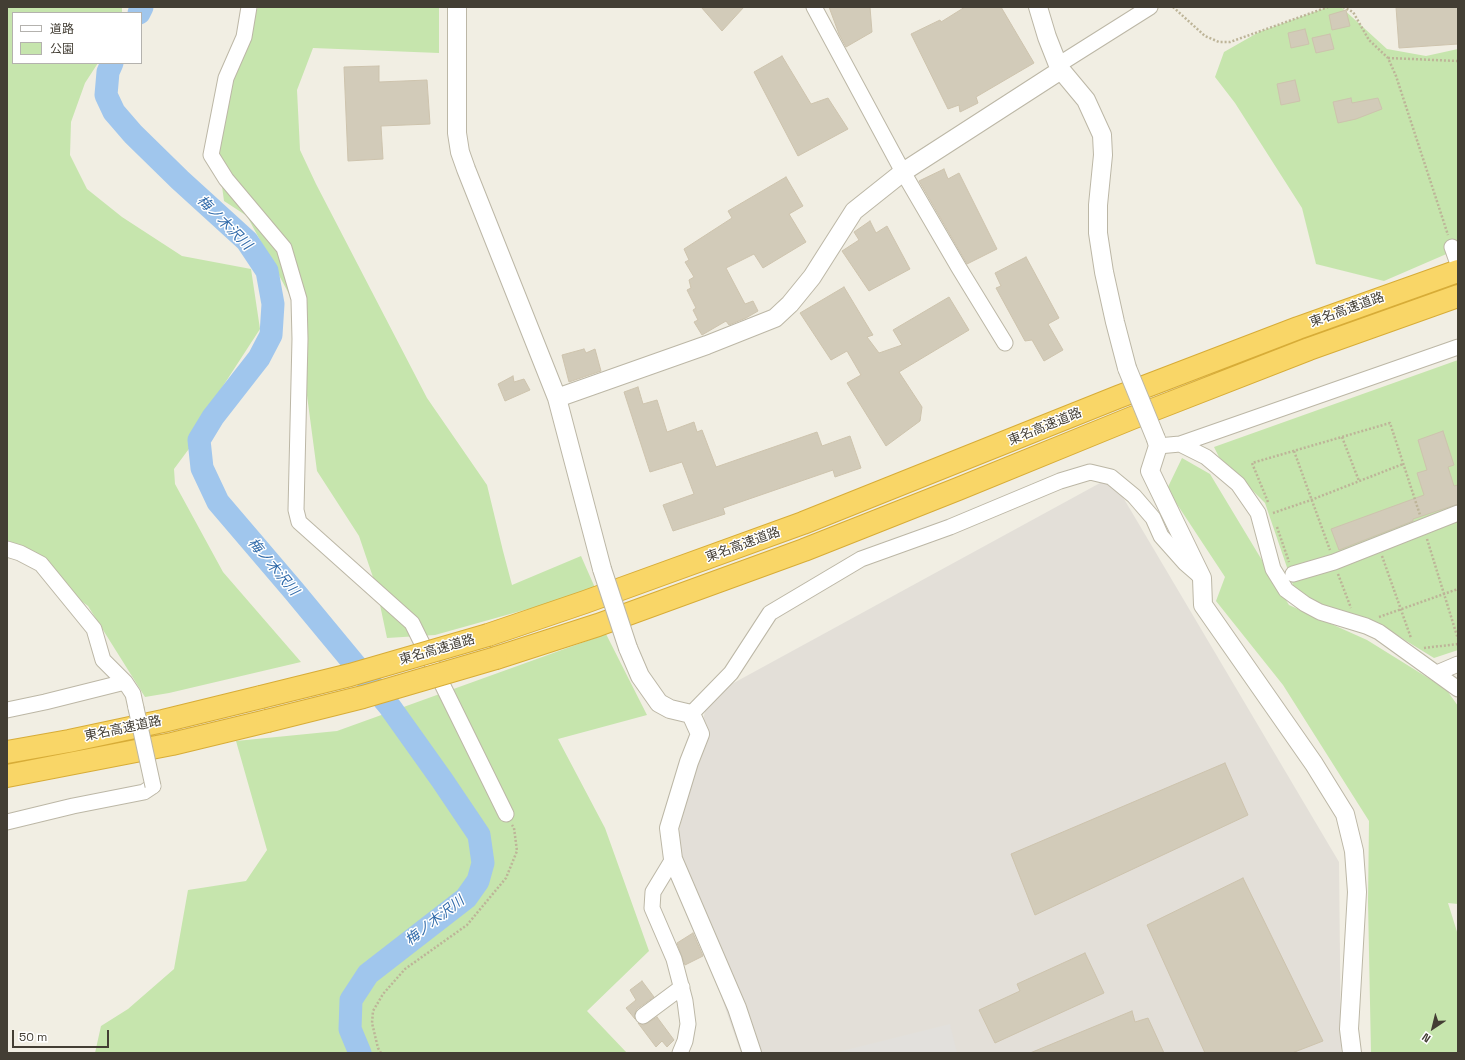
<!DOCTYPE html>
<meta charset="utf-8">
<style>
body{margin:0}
#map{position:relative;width:1465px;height:1060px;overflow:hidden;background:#f1eee3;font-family:"Space Grotesk","Noto Sans JP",sans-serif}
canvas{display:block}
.frame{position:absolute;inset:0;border:8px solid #433e34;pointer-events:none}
.legend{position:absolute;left:12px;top:12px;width:130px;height:52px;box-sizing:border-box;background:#fff;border:1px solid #b4b2ae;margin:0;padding:5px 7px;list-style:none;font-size:12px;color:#433e34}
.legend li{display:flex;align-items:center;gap:8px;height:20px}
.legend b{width:20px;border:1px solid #b4b2ae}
.north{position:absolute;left:1413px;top:1008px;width:40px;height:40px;-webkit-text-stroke:3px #fff;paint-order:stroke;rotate:215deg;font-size:11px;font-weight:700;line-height:16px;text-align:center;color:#433e34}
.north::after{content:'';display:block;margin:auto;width:14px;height:18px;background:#433e34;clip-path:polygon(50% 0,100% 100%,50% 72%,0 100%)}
.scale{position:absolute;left:12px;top:1030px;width:97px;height:18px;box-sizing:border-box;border:2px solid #433e34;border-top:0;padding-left:5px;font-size:12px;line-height:14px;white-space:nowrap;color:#433e34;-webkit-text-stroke:3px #fff;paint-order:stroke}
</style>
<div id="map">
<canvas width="1465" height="1060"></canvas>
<div class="frame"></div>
<ul class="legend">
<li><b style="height:5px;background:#fff"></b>道路</li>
<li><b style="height:11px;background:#c6e5ad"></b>公園</li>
</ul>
<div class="north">N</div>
<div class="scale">50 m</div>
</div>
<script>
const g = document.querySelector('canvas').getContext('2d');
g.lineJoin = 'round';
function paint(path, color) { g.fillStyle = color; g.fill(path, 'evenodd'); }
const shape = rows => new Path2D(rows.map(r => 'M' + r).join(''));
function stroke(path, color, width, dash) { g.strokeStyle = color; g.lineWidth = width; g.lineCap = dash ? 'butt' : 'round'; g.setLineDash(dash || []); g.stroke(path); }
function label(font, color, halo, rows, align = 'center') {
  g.font = font + ' "Space Grotesk","Noto Sans JP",sans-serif'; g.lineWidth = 3; g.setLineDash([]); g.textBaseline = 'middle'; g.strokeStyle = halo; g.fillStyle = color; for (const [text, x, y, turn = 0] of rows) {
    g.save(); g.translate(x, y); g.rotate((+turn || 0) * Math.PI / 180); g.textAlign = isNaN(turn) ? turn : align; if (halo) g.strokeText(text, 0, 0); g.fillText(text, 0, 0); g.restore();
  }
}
paint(shape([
 [1111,477,1339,862,1341,1053,741,1053,673,859,708,697]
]), '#e3dfd8');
paint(shape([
 [7,7,122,7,122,13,13,13,13,63,98,63,85,83,71,122,70,155,87,189,122,217,182,256,251,269,260,329,210,406,194,442,174,469,175,484,223,572,301,662,169,693,145,697,88,606,56,583,7,542],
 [258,7,439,7,439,53,313,48,297,90,300,150,316,184,427,398,487,485,503,551,512,585,581,556,596,590,435,635,387,638,376,586,359,536,317,471,295,305,247,216,224,201,219,164,224,95],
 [1328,7,1341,7,1387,49,1426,56,1458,49,1458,249,1384,281,1316,264,1302,208,1235,103,1215,77,1224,52,1259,32],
 [1458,360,1458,650,1434,658,1382,626,1326,608,1294,588,1265,503,1219,457,1214,447],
 [1182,458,1210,474,1289,605,1367,640,1446,689,1458,706,1458,904,1448,903,1458,935,1458,1053,1371,1053,1368,902,1369,821,1283,685,1216,601,1225,577,1167,489],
 [606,634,647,715,558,739,605,828,649,951,587,1011,627,1053,95,1053,101,1026,128,1009,174,969,188,890,246,881,267,850,236,741,337,731]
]), '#c6e5ad');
paint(shape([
 [950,1024,957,1053,834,1053]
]), '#e2e0dc');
stroke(shape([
 [139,13,142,7],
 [112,63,108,72,106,95,114,112,133,134,180,180,247,241,267,271,273,304,271,335,259,358,213,417,199,440,202,468,218,502,294,591,390,707,442,780,479,835,483,863,478,881,466,898,368,974,351,1000,350,1029,360,1053]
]), '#a0c6ed', 23);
const building = shape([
 [701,7,744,7,722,31,701,7],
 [829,7,870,7,872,32,846,47,839,34,829,7],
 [965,7,1001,7,1034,63,976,97,978,103,960,112,959,105,948,109,911,34,940,20,941,22,965,7],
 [1396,7,1458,7,1458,44,1399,48,1396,7],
 [1346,10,1350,26,1332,30,1329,15,1346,10],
 [1305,29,1309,44,1291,48,1288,33,1305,29],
 [1330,34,1334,49,1316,53,1312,38,1330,34],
 [782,56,811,104,828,98,848,129,798,156,754,72,782,56],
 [379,66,379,82,427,80,430,124,381,126,383,159,348,161,344,67,379,66],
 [1295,80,1300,101,1281,105,1277,84,1295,80],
 [1351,98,1352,103,1378,98,1382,109,1356,119,1338,123,1333,102,1351,98],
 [944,169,948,179,959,173,997,249,967,264,919,181,944,169],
 [786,177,803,206,789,214,806,242,763,268,754,254,726,268,745,304,753,301,758,311,746,318,729,325,726,321,702,335,694,322,698,320,693,310,696,308,687,290,691,288,689,280,694,277,685,262,689,260,684,249,732,218,728,211,786,177],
 [870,221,876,233,887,226,910,269,869,291,842,251,859,240,854,232,870,221],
 [1026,257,1059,318,1048,324,1063,350,1044,361,1032,340,1025,341,996,288,1001,286,995,273,1026,257],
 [844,287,873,335,867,337,879,353,902,345,893,330,949,297,969,330,899,372,922,407,920,421,886,446,847,383,861,375,847,351,831,360,800,313,844,287],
 [584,349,586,353,595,349,601,371,569,382,562,355,584,349],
 [513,376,514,382,524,379,530,390,505,401,498,384,513,376],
 [638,387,643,404,657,400,667,432,694,422,697,432,702,430,716,467,817,432,822,446,850,436,861,468,835,477,833,470,723,508,725,514,673,531,663,505,694,494,682,462,650,472,624,392,638,387],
 [1443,431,1454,465,1448,467,1454,486,1458,485,1458,504,1413,519,1413,521,1339,550,1331,529,1424,495,1417,473,1427,470,1418,440,1443,431],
 [1225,763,1248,815,1035,915,1011,854,1225,763],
 [1243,878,1323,1041,1292,1053,1205,1053,1147,925,1243,878],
 [693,933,703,956,685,965,677,943,693,933],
 [1085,953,1104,993,995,1043,979,1010,1020,991,1017,984,1085,953],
 [642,981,654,997,637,1009,635,1013,635,1019,626,1008,636,1000,630,990,642,981],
 [1132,1011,1135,1022,1148,1018,1164,1053,1030,1053,1132,1011],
 [657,1017,674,1040,667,1047,662,1041,656,1047,638,1023,644,1025,657,1017]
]);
paint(building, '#d2cbb9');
stroke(building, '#cdc3ad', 1);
const minor = shape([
 [249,7,244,37,226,78,211,155,226,179,284,248,299,299,300,339,296,510,299,522,412,623,506,814],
 [814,7,903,172,959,268,1005,343],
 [1058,65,1150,7],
 [1452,247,1458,264],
 [1180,444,1206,457,1238,484,1258,513,1273,569,1286,590,1305,604,1320,612,1366,626,1379,632,1458,689],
 [1158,446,1180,444,1458,347],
 [7,549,20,553,41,564,94,629,103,660,125,682,133,694,136,708],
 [1293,574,1334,562,1458,513],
 [1437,673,1458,664],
 [7,710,45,702,125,682],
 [691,714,731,673,770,613,861,559,950,527,1060,481,1090,472,1111,477,1134,496,1153,518,1161,536,1185,563,1200,576],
 [7,822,73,806,144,792,153,786],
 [673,859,653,892,652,908,674,959,685,1001,688,1024,685,1041,680,1053],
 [643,1016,682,987]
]);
const tertiary = shape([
 [457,7,457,133,460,152,466,169,557,398,602,569],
 [1038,7,1047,37,1058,65,1061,70,1086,100,1102,135,1103,155,1098,205,1098,233,1104,272,1115,322,1127,368],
 [557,398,707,345,775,318,790,304,812,277,854,211,903,172,1061,70],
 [1156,439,1158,446,1150,471,1202,578,1203,605,1314,764,1345,814,1354,851,1357,892,1349,1029,1352,1053],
 [628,648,640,676,659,703,670,709,691,714,700,734,689,762,669,828,673,859,737,1008,752,1053]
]);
const motorway = shape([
 [488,635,585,602,803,523,1118,397,1298,328,1458,271],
 [496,658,598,625,804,550,958,489,1132,418,1309,349,1458,296],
 [7,752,69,741,163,721,261,697],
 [7,776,172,744,267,721]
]);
stroke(minor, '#bcb7a6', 17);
stroke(tertiary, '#bcb7a6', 20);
stroke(motorway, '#d7ac37', 24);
stroke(shape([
 [1173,7,1205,36,1219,42,1230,42,1328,7],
 [1343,7,1353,12,1369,40,1388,58,1396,76,1448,235],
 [1388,58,1458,61],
 [1342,437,1359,481],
 [1294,451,1330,550],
 [1268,502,1252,463,1390,423,1420,515],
 [1273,513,1311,500,1403,464],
 [1277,527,1289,562],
 [1427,539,1458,639],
 [1382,556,1411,638],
 [1338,574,1351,608],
 [1379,617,1458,589],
 [1424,648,1458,644],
 [381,1053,378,1048,372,1023,373,1011,383,994,405,969,467,925,506,878,517,851,514,828,512,825]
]), '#bdb498', 2.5, [2, 2]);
stroke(minor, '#fff', 15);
stroke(tertiary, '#fff', 18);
stroke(motorway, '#f9d667', 22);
const minorBridge = shape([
 [136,708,153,786]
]);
const tertiaryBridge = shape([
 [1127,368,1156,439],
 [602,569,628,648]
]);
const motorwayBridge = shape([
 [261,697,350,675,488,635],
 [267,721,363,697,496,658]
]);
stroke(minorBridge, '#bcb7a6', 17, []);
stroke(tertiaryBridge, '#bcb7a6', 20, []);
stroke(motorwayBridge, '#d7ac37', 24, []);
stroke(minorBridge, '#fff', 15);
stroke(tertiaryBridge, '#fff', 18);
stroke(motorwayBridge, '#f9d667', 22);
label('13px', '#433e34', '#fff', [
 ["東名高速道路",1347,310,-20],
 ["東名高速道路",1045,427,-22],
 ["東名高速道路",743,545,-20],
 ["東名高速道路",437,650,-16],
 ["東名高速道路",123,729,-12]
]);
label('italic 14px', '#316baa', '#fff', [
 ["梅ノ木沢川",224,223,45],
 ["梅ノ木沢川",273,567,50],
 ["梅ノ木沢川",435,921,-38]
]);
</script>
